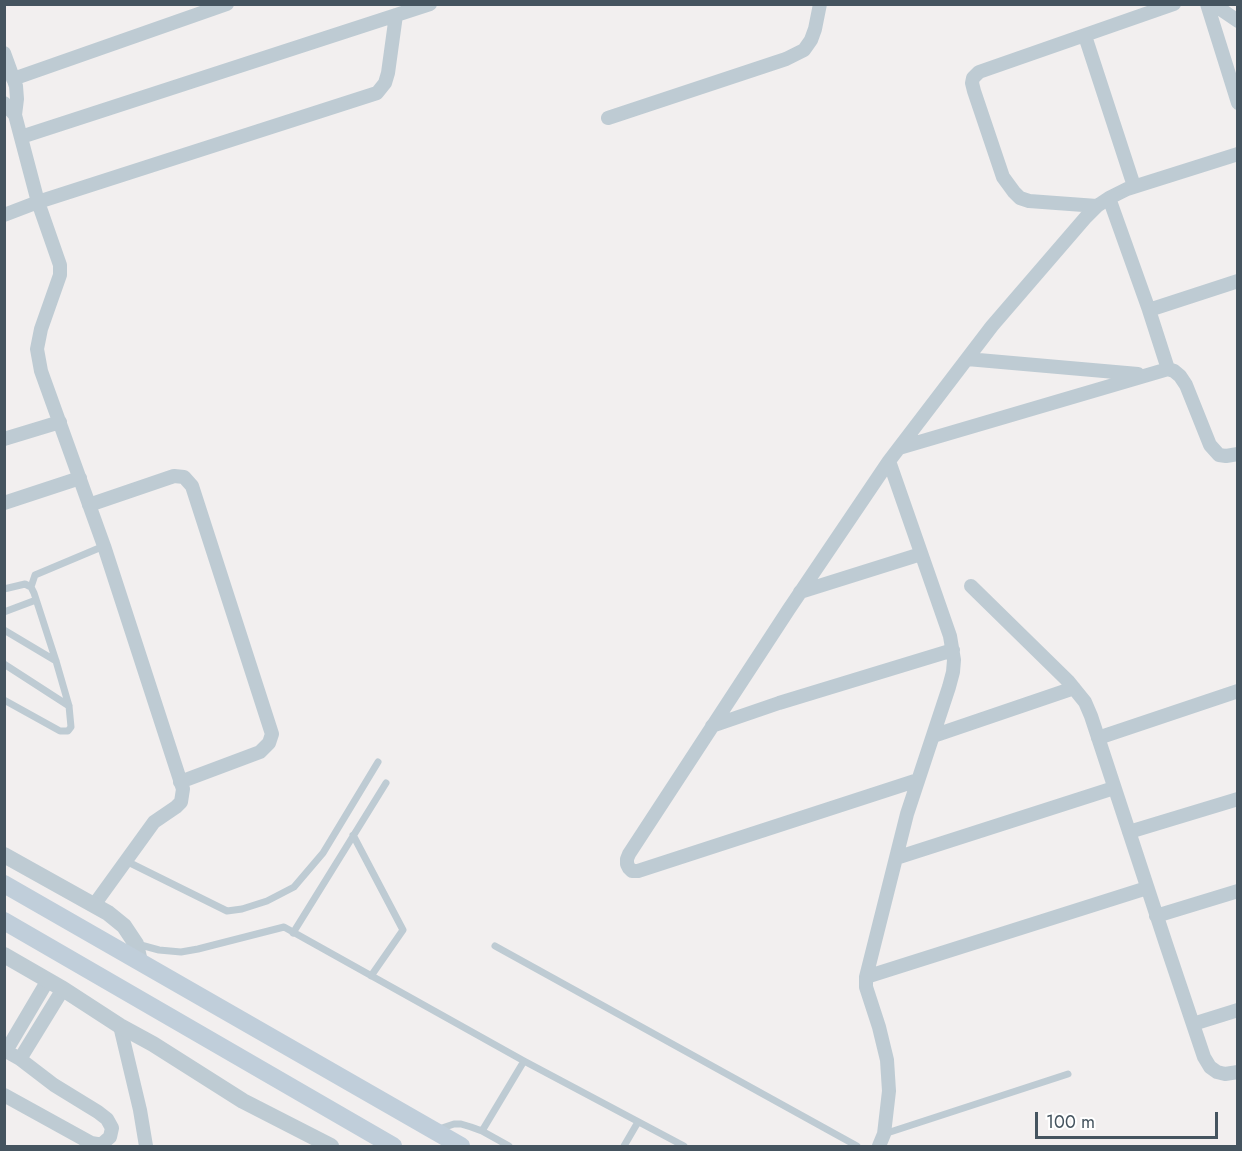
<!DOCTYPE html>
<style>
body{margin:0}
#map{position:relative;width:1242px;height:1151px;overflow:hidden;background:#f2efef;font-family:Jost,sans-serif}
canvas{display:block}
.frame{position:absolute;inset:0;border:6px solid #45545f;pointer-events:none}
.scale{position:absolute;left:1035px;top:1112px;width:183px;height:27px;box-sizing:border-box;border:3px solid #45545f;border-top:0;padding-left:8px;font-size:18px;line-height:21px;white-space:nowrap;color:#45545f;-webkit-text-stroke:4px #fff;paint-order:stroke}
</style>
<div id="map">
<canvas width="1242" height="1151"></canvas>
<div class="frame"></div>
<div class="scale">100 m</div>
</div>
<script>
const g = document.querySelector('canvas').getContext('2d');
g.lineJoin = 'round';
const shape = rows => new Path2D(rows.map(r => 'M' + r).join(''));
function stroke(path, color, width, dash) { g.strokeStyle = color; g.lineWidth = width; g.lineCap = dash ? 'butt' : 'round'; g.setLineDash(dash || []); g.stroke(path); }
stroke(shape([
 [31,587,35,575,104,546],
 [4,589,25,584,31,587,34,593,56,661,69,706,71,727,68,731,60,731,4,700],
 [4,612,36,600],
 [4,630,56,661],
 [4,664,69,706],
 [353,835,403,930,371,976],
 [126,861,227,911,242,909,267,901,294,887,323,853,378,762],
 [293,933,386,783],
 [137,944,159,950,181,952,198,949,284,927,524,1061,684,1146],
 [495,946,857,1146],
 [439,1129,454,1124,461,1124,471,1127,482,1131,509,1146],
 [482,1131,524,1061],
 [884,1134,1068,1074],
 [624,1146,638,1122]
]), '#becbd3', 7);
stroke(shape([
 [1207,4,1238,103],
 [1213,4,1238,21],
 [1085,36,1134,186],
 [4,53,16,86,17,99,15,115,38,202,4,215],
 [13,79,227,4],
 [4,103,15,115],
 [608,118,786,59,804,50,811,40,815,29,820,4],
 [21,137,430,4],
 [1109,198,1149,310,1168,369],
 [1097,206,1029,201,1020,198,1014,192,1003,177,974,91,972,83,973,78,979,72,1174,4],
 [1149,310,1238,281],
 [967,359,1138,374],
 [4,439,60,422],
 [899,448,1168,369,1174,371,1180,376,1186,385,1210,445,1219,455,1226,456,1238,454],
 [4,503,80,478],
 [89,505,174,476,184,477,192,486,272,734,269,743,260,752,180,782],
 [971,586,1068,681,1085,702,1091,716,1166,944,1204,1057,1210,1067,1217,1072,1225,1074,1238,1072],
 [800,592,921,554],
 [712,726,779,703,953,650],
 [933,736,1074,688],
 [1098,738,1238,691],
 [918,780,638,871,632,871,629,868,627,864,627,859,629,854,789,609,889,461,992,326,1086,217,1097,206,1109,198,1127,189,1238,154],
 [1129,832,1238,799],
 [896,858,1114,788],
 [94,905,154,822,176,807,181,802,183,789,104,546,41,371,37,349,41,329,60,275,60,265,38,202,377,93,385,83,388,73,396,15],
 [1156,916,1238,891],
 [866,977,1147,888],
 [1193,1024,1238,1010],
 [120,1026,140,1110,146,1146],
 [4,1050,20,1059,54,1085,98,1112,107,1119,112,1128,110,1137,102,1144,97,1144],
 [6,1051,48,980],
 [20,1059,63,989],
 [4,1095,91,1143,97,1144,99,1146],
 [879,1146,884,1134,889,1091,887,1060,879,1027,866,987,866,977,907,814,949,687,953,672,954,660,950,636,889,461]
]), '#becbd3', 14);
stroke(shape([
 [4,855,108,913,124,926,136,944,140,962],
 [4,955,63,989,120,1026,153,1044,243,1101,331,1146]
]), '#becbd3', 16);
stroke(shape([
 [4,884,461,1146],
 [4,921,393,1146]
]), '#c0ceda', 18);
</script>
